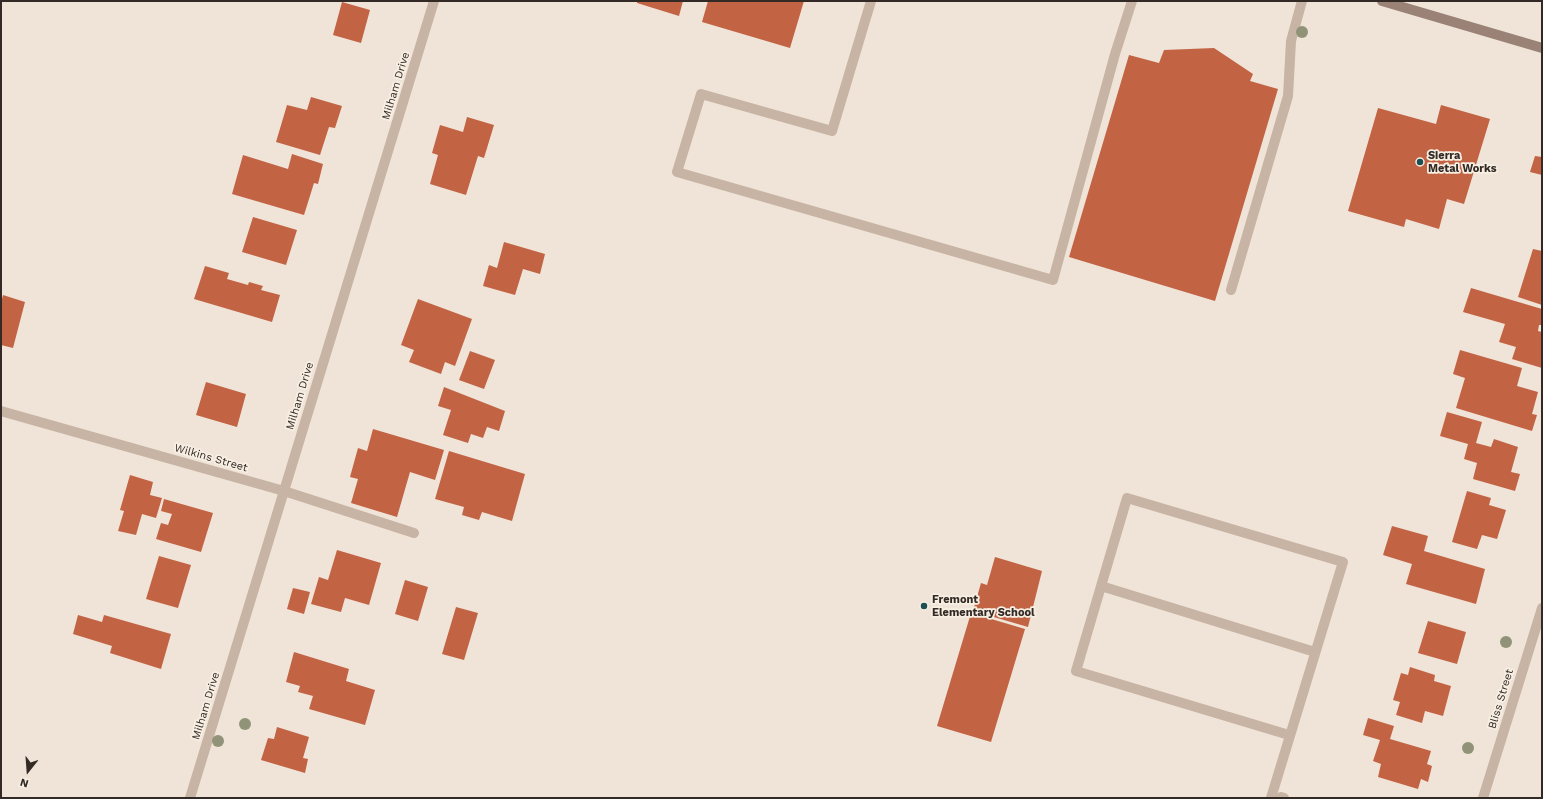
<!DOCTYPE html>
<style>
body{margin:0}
#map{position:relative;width:1543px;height:799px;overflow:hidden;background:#f0e4d8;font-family:"Work Sans",sans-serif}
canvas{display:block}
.frame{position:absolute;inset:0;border:2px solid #332a26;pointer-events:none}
.north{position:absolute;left:8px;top:751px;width:40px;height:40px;-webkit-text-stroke:3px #f8efe3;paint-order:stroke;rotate:197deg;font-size:11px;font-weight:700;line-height:16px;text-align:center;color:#332a26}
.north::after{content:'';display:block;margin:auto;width:14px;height:18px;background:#332a26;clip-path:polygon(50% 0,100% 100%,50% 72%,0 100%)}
</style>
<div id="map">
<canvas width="1543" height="799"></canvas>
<div class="frame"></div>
<div class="north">N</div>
</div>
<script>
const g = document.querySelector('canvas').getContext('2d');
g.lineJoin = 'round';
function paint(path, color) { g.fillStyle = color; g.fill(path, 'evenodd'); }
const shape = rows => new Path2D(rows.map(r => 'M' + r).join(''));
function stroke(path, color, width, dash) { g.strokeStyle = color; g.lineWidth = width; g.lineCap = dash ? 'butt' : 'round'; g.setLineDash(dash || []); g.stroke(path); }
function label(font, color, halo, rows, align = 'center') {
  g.font = font + ' "Work Sans",sans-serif'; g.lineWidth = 3.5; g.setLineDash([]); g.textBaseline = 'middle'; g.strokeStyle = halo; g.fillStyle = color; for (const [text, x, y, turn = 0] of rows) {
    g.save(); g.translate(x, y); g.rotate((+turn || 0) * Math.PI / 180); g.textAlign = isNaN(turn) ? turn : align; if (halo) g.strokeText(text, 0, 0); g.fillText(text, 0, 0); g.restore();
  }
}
paint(shape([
 [637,1,683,1,679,16,637,3],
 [708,1,804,1,790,48,702,22],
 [342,2,370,10,361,43,333,35],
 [1214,48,1253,74,1250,81,1278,89,1215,301,1069,257,1129,55,1159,63,1164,50],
 [311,97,342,106,335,128,329,127,320,155,276,142,287,105,307,110],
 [1441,105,1490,119,1464,204,1447,199,1439,229,1406,219,1404,227,1348,211,1378,108,1436,124],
 [467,117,494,125,484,158,478,156,466,195,430,184,438,155,432,153,440,125,463,132],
 [292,154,323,164,318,184,314,183,304,215,232,194,243,155,288,169],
 [1535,156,1542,157,1542,175,1530,172],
 [253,217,297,230,286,265,242,252],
 [504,242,545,254,540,274,523,269,515,295,483,286,489,265,497,268],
 [1533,249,1542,251,1542,305,1518,297],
 [205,266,229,273,227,279,248,285,249,282,263,286,261,290,280,295,272,322,194,299],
 [1471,288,1542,309,1542,325,1539,325,1538,331,1542,332,1542,368,1512,359,1516,347,1499,342,1505,324,1463,312],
 [3,295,25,302,13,348,1,345,1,303],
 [418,299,472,319,455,366,445,362,441,374,409,362,414,350,401,345],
 [1460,350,1522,368,1517,386,1538,392,1532,414,1537,415,1532,431,1456,408,1465,378,1453,374],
 [470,351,495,360,484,389,459,380],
 [206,382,246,394,237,427,196,415],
 [444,387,505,411,499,431,487,427,483,438,471,434,468,443,443,435,451,410,438,406],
 [1447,412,1482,422,1476,443,1491,447,1494,439,1518,447,1511,472,1520,474,1515,491,1473,479,1477,463,1464,459,1468,444,1440,436],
 [373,429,444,450,435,480,410,472,397,517,351,503,358,479,350,477,358,448,367,451],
 [449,451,525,474,512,521,482,512,479,520,462,515,464,507,435,499],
 [130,475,153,482,150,495,162,498,156,518,142,514,136,535,118,531,124,511,120,510],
 [1467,491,1491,498,1489,505,1506,510,1497,539,1482,535,1477,549,1452,542],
 [164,499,213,513,201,552,156,539,161,523,168,525,172,514,161,511],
 [1392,526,1428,536,1424,551,1485,569,1476,604,1406,584,1412,564,1383,555],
 [337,550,381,563,369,605,345,598,341,612,311,604,319,577,328,580],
 [159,556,191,565,178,608,146,599],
 [995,557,1042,571,1028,627,973,611,981,583,987,585],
 [405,580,428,587,418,621,395,614],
 [293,588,310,592,304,614,287,609],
 [456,607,478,613,464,660,442,654],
 [971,613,1025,629,991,742,937,726],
 [78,615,102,622,104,615,171,634,161,669,110,653,112,646,73,634],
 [1428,621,1466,632,1457,664,1418,653],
 [294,652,349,669,346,681,375,690,365,725,309,709,313,696,298,692,300,686,286,682],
 [1410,667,1435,675,1434,681,1451,686,1443,716,1425,711,1422,723,1396,715,1400,702,1393,700,1401,673,1408,675],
 [1368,718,1394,726,1390,739,1431,751,1427,764,1432,766,1428,782,1421,779,1418,789,1378,777,1381,764,1373,761,1380,740,1363,735],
 [277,727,309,737,303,758,308,759,305,773,261,760,268,738,274,739]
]), '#c26344');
stroke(shape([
 [871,1,832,131,701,94,677,172,1053,280,1115,54,1132,1],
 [1231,290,1288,96,1291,41,1302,1],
 [1101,586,1315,652],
 [1271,798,1343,562,1127,498,1076,671,1289,735]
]), '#c7b4a4', 10);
stroke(shape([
 [1,411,284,491,414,533],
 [1281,797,1284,798],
 [190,798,434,1],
 [1483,798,1542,608]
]), '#c7b4a4', 10);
stroke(shape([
 [1382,1,1542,48]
]), '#9a8376', 10);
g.fillStyle = '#909378';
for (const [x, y] of [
 [1302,32],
 [1506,642],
 [245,724],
 [218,741],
 [1468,748]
]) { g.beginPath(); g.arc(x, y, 6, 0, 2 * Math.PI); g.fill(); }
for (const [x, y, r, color] of [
 [1420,162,4,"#1d4f52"],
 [924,606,4,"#1d4f52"]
]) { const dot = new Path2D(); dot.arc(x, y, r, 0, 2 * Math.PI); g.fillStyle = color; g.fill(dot); stroke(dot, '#f8efe3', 1.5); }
label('11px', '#332a26', '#f8efe3', [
 ["Milham Drive",396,86,-73],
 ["Milham Drive",300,396,-73],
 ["Wilkins Street",211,458,16],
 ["Bliss Street",1501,699,-73],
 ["Milham Drive",206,706,-73]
]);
label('bold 11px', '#332a26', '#f8efe3', [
 ["Sierra",1428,156],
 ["Metal Works",1428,169],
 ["Fremont",932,600],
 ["Elementary School",932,613]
], 'left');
</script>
